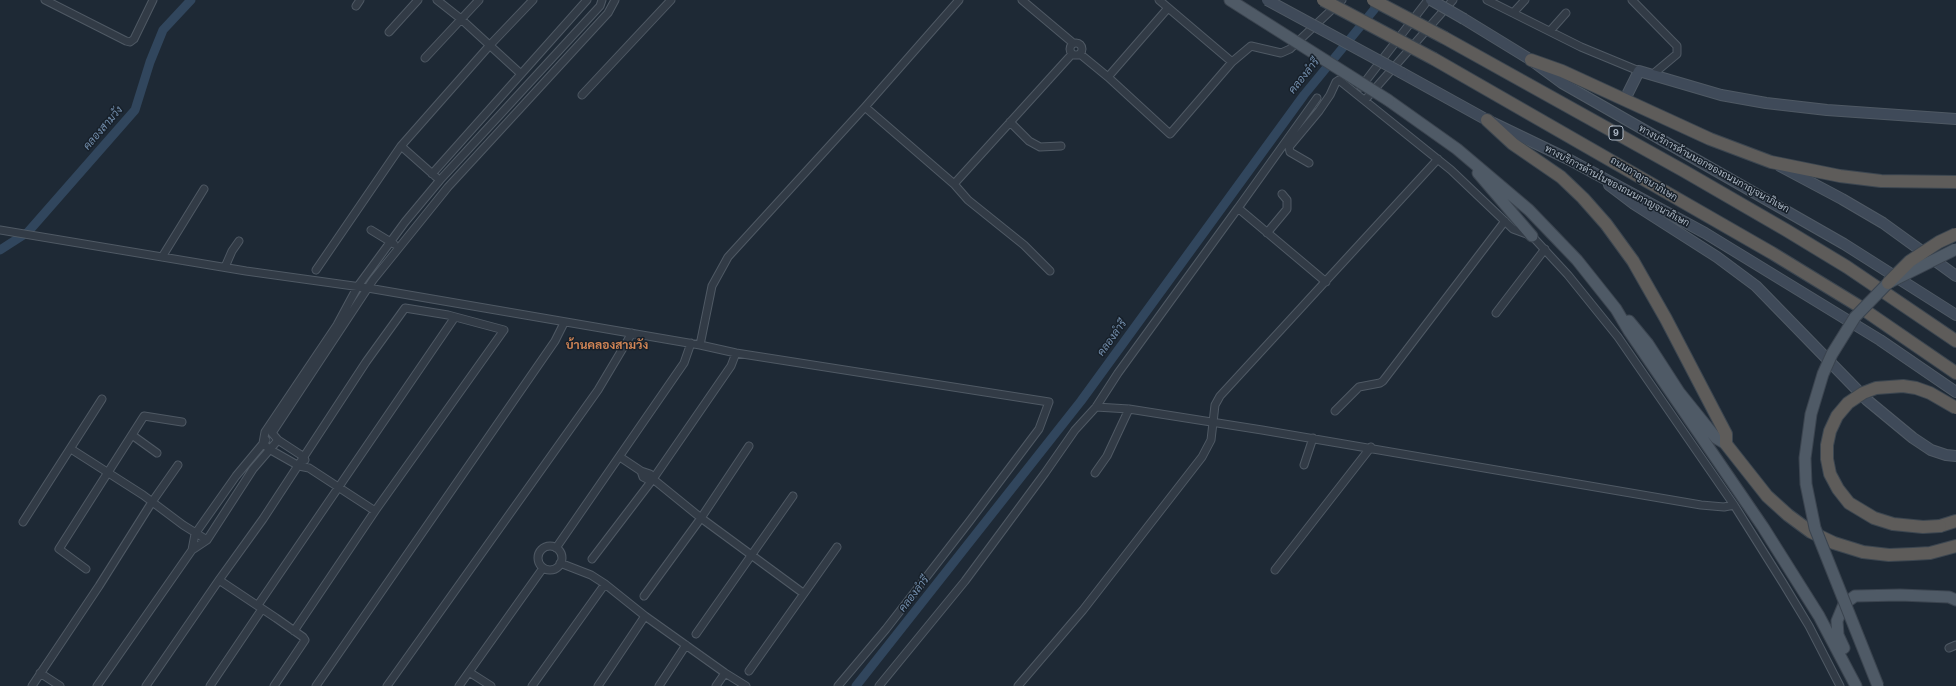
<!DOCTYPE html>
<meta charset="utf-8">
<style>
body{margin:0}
canvas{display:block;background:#1e2935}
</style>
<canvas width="1956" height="686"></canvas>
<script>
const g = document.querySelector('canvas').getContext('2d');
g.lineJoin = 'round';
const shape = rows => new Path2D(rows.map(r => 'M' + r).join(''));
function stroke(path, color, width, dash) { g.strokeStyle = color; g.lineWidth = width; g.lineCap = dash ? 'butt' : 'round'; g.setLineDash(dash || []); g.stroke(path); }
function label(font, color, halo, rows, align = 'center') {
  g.font = font + ' Inter,Sarabun,sans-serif'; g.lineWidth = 3; g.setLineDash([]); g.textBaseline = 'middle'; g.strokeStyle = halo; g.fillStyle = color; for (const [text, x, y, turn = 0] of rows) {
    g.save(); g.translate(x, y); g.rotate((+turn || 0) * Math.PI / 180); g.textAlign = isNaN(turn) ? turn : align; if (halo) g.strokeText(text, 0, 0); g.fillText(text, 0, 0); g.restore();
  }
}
stroke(shape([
 [0,250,28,232,135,110,150,62,163,30,191,0],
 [856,686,1081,401,1304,95,1382,0]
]), '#31465d', 9);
const minor = shape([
 [45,0,126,41,130,42,134,39,153,0],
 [437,0,461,19,521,74],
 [1022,0,1073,43],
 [1159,0,1232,62],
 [1487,0,1581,47,1639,71],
 [1632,0,1677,46,1677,54,1652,75],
 [356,6,360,0],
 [1513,13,1525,0],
 [1550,31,1566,13],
 [389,32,418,0],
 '1070 49a6 6 0 1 1 12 0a6 6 0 1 1-12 0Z',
 [1080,54,1108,77,1170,134,1232,62,1251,46,1281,53,1290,49,1342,0],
 [425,58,479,0],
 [1108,77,1168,8],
 [1361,87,1428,0],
 [582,95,671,0],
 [1317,98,1238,208,1326,282],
 [1365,100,1453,0],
 [865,107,954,184,1072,54],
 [1010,122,1029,141,1040,147,1061,146],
 [401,146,436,177],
 [1309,163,1290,152,1289,147,1319,111,1330,95,1336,82,1339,80,1451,170,1513,229,1532,236,1568,275,1618,337,1734,505,1783,583,1809,626,1840,686],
 [432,174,587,0],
 [954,184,968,200,1024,245,1050,271],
 [0,230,246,271,368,288,700,345,736,353,1049,402,1039,429,969,522,886,629,838,686],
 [371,230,394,244],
 [1267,233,1287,209,1287,200,1282,194],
 [162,257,204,189],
 [225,267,232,251,239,241],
 [316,270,401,146,490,45,533,0],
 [1496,313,1545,249],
 [700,345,712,286,728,257,865,107,959,0],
 [1096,407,1129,409,1262,430,1701,505,1724,507,1734,505],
 [1335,411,1359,387,1380,383,1383,381,1505,221],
 [132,435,157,453],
 [71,449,143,495,183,525,207,540],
 [620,457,641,471,650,474,653,479,701,518,803,593],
 [305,460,304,457,278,440,272,433,373,280,448,187,608,13,615,0],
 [1304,465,1313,438],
 [641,471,643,477,647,479,653,479],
 [1095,473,1107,456,1129,409],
 [375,511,309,468,299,466,269,449,263,443,265,432,337,325,358,286,405,222,440,180,600,6,602,0],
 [23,522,102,399],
 '538 558a12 12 0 1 1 24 0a12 12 0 1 1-24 0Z',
 [556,548,684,363,691,343],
 [192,550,207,540,253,469,278,440],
 [592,559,653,479,731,366,736,353],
 [560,563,591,575,605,584,645,616,725,673,746,686],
 [86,569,59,549,144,416,182,422],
 [1275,570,1371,447],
 [219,580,276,618,303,637,305,640,274,686],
 [644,596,701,518,749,446],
 [258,605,455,317],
 [696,634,793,496],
 [1949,648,1956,645],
 [749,671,837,547],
 [469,672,491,686],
 [40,673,60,686],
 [32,686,99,586,152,502,178,465],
 [97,686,192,550,195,534,236,476,266,440],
 [146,686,219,580,263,519,366,362,405,308,448,315,504,330,375,511,294,631],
 [210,686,262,609],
 [316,686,555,341,564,323],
 [387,686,598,390,632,333],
 [459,686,543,568],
 [532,686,605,584],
 [598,686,645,616],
 [659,686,686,645],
 [716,686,725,673],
 [879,686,965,581,1045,473,1075,430,1096,407,1118,373,1238,208],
 [1018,686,1083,610,1202,457,1211,440,1215,405,1220,396,1438,159]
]);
const secondary = shape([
 [1464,19,1531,60,1562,83,1844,244,1956,315],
 [1402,73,1487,120,1568,159,1705,233,1880,340,1956,392],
 [1625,99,1639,71,1721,95,1766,103,1827,110,1956,119],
 [1780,166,1842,199,1883,223,1956,276],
 [1609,185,1634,204,1717,257,1756,286,1867,400,1913,438,1931,450,1946,455,1956,456]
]);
const primary = shape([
 [1230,0,1252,14],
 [1388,100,1457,149,1529,210,1577,260,1616,309,1629,331,1763,527,1819,616,1856,686],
 [1478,173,1532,236],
 [1629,321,1648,344,1679,392,1716,438,1726,444],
 [1844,648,1838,635,1837,621,1844,604,1855,596,1900,595,1949,597,1956,600]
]);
const trunk = shape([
 [1445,38,1684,171,1786,230,1847,267,1956,341],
 [1434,59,1772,253,1857,305,1956,373],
 [1531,60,1562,71,1710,139,1771,162,1840,176,1881,181,1956,182],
 [1487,120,1513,144,1561,177,1583,198,1606,224,1633,261,1666,319,1726,434,1726,444,1767,496,1788,515,1811,532,1834,543,1863,552,1889,555,1913,554,1930,553,1956,546],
 [1940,526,1956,521]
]);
stroke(minor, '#4f5964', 9);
stroke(secondary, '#4f5964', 12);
stroke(primary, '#3b444f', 13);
stroke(trunk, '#3c4650', 14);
stroke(minor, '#323b46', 7);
stroke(secondary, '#3f4a59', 10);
stroke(primary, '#4f5a66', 11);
stroke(trunk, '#5e5c5a', 12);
const secondaryBridge = shape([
 [1267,0,1402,73],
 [1431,0,1464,19]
]);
const primaryBridge = shape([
 [1252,14,1388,100],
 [1878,686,1815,528,1806,484,1805,458,1811,414,1823,374,1832,354,1855,317,1888,283,1956,249]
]);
const trunkBridge = shape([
 [1323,0,1434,59],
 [1373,0,1445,38],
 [1888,283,1910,261,1939,242,1956,234],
 [1940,526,1923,527,1893,524,1874,518,1849,503,1838,489,1830,474,1827,459,1827,445,1830,431,1837,416,1848,403,1863,393,1876,388,1903,386,1916,388,1930,393,1956,408]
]);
stroke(secondaryBridge, '#4f5964', 12, []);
stroke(primaryBridge, '#3b444f', 13, []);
stroke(trunkBridge, '#3c4650', 14, []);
stroke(secondaryBridge, '#3f4a59', 10);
stroke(primaryBridge, '#4f5a66', 11);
stroke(trunkBridge, '#5e5c5a', 12);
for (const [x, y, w] of [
 [1616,133,14]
]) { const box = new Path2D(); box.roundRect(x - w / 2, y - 7, w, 14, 3); g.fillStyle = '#17202a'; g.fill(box); stroke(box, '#abb6c3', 1); }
label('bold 9px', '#abb6c3', null, [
 ["9",1616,133]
]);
label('10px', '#abb6c3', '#17202a', [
 ["ทางบริการด้านนอกของถนนกาญจนาภิเษก",1714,169,29],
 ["ถนนกาญจนาภิเษก",1644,179,31],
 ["ทางบริการด้านในของถนนกาญจนาภิเษก",1617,186,28]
]);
label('italic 11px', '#738eac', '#17202a', [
 ["คลองลำรี",1304,76,-51],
 ["คลองสามวัง",103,128,-49],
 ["คลองลำรี",1112,338,-54],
 ["คลองลำรี",914,594,-52]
]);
label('bold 12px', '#d38656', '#17202a', [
 ["บ้านคลองสามวัง",607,345]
]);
</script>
